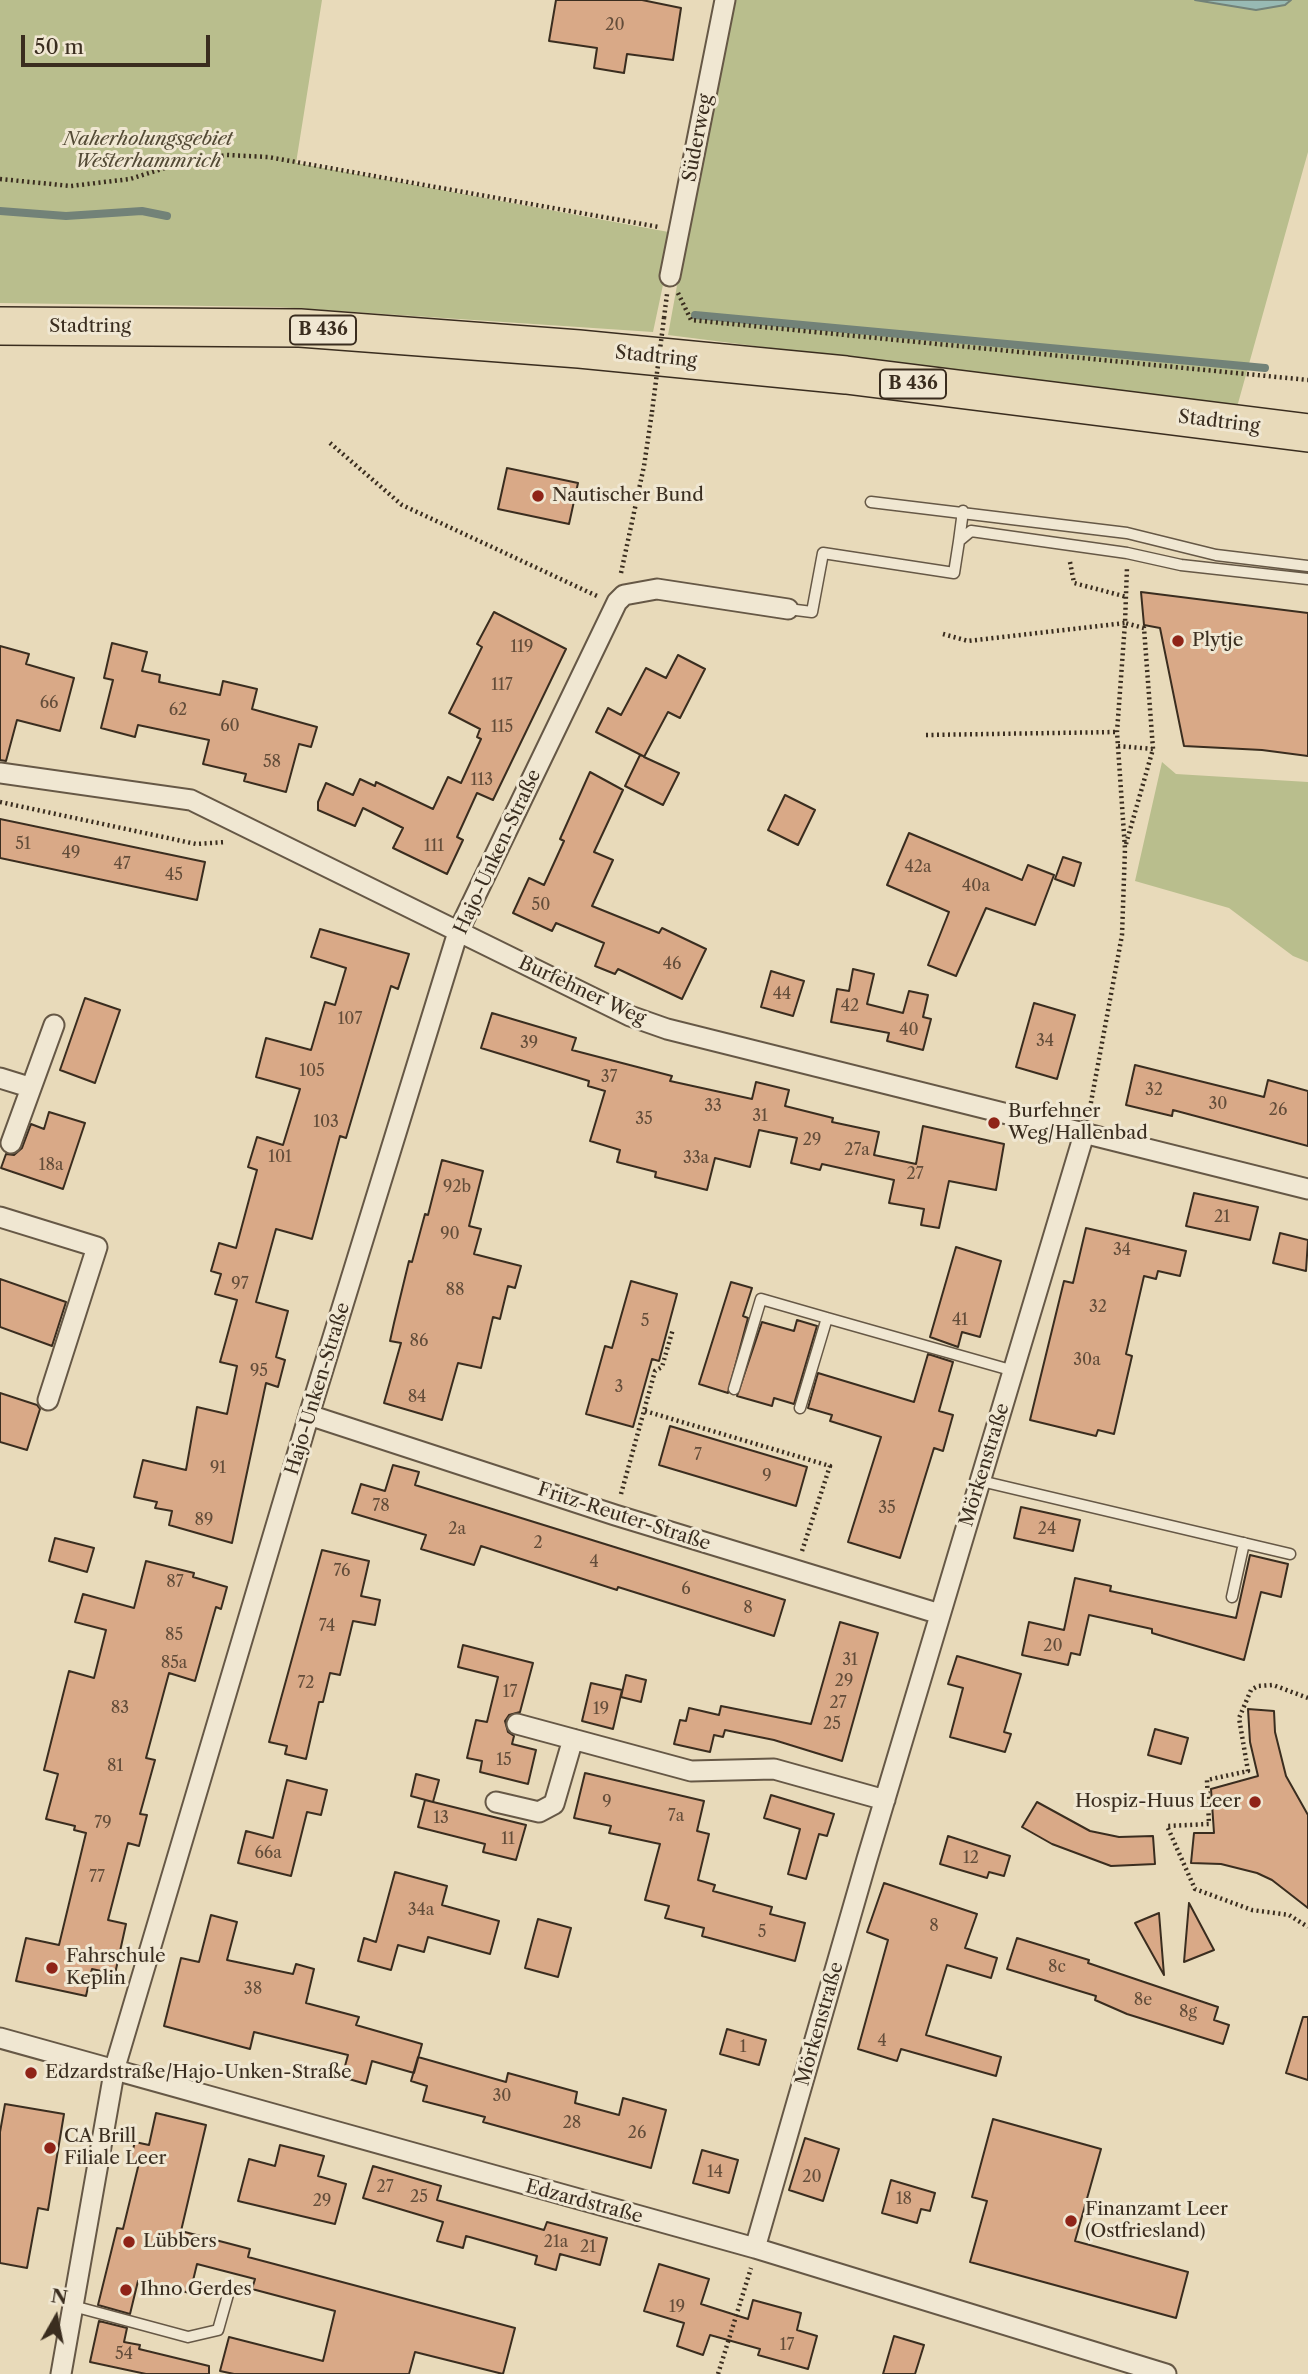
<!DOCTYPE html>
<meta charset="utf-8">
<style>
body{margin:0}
#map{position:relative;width:1308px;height:2374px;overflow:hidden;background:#e8daba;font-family:"Libre Caslon Text",serif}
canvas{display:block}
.north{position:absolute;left:21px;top:2283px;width:70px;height:70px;-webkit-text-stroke:5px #f0e7d2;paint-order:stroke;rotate:9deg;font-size:19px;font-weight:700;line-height:28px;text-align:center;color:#3a2d1f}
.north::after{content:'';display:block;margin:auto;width:24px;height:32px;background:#3a2d1f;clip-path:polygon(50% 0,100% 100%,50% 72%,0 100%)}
.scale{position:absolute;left:21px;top:35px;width:189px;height:32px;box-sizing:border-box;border:4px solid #3a2d1f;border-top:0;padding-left:9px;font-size:21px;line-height:24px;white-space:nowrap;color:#3a2d1f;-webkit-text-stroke:5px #f0e7d2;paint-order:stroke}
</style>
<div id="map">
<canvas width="1308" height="2374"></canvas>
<div class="north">N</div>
<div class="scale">50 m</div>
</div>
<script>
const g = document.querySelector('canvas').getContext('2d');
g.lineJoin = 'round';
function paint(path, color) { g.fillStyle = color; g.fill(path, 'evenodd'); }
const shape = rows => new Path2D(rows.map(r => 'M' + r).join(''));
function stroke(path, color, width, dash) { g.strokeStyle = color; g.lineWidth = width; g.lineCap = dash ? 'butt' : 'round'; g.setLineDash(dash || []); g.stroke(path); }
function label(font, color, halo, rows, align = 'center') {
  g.font = font + ' "Libre Caslon Text",serif'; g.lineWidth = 6; g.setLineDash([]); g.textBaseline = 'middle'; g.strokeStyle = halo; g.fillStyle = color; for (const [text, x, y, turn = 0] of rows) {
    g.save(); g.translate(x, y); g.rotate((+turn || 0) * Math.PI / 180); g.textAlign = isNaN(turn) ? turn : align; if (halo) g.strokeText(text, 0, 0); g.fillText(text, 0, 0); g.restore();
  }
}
paint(shape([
 [0,0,322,0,296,163,674,233,653,332,279,307,0,303],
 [729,0,1195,0,1256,10,1285,5,1291,0,1308,0,1308,152,1237,407,668,335],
 [1162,762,1176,774,1308,782,1308,962,1293,956,1229,908,1135,881]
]), '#b9be8d');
const water = shape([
 [1195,0,1291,0,1285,5,1256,10,1195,0]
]);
paint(water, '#98bab4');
stroke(water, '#728278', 2);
stroke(shape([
 [0,211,66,216,142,211,167,216],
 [695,315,1265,368]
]), '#728278', 8);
const building = shape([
 [556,0,642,0,681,8,673,60,627,54,624,73,594,68,597,48,549,41,556,0],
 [507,468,578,483,569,524,498,509,507,468],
 [1141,592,1308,613,1308,756,1262,750,1184,746,1160,628,1144,625,1141,592],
 [494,612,566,649,493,800,477,793,457,837,463,840,447,874,393,848,403,828,363,808,355,826,318,810,318,802,326,783,353,795,360,779,375,786,376,782,433,809,448,777,461,783,481,739,477,737,480,729,449,713,482,647,477,644,494,612],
 [112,643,147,652,142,671,160,675,159,682,220,695,223,681,257,689,252,709,317,727,311,747,299,744,286,792,244,781,246,774,203,764,209,740,138,725,135,737,101,728,113,680,104,678,112,643],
 [0,646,29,654,26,664,74,678,60,731,17,720,6,761,0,760,0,646],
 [678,655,705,669,680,718,668,712,644,757,679,773,663,805,625,786,640,755,643,756,596,732,608,708,621,715,646,668,666,678,678,655],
 [590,772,623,790,594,852,613,860,592,906,659,933,662,928,706,949,682,999,618,969,615,974,595,966,604,943,556,923,552,931,513,913,529,878,544,885,564,841,560,839,590,772],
 [785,795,815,810,798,845,768,830,785,795],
 [0,819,205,862,197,900,0,858,0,819],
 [909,833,1022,880,1028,865,1054,875,1035,925,986,908,956,976,928,965,949,912,887,885,909,833],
 [1063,857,1081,863,1074,886,1055,879,1063,857],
 [320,929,409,954,398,989,391,986,346,1138,340,1136,312,1239,276,1229,256,1302,288,1311,276,1357,285,1360,278,1387,266,1383,232,1543,169,1525,172,1511,155,1508,157,1502,134,1497,143,1460,186,1470,197,1407,227,1414,237,1366,220,1362,237,1300,215,1294,221,1274,211,1271,219,1243,236,1248,257,1170,248,1167,257,1137,283,1145,300,1089,256,1077,266,1038,311,1050,325,1002,335,1005,346,968,311,957,320,929],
 [853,969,874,974,867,1004,903,1013,909,991,928,995,923,1017,931,1019,923,1050,887,1041,889,1033,831,1022,837,989,849,991,853,969],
 [771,971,804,981,793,1016,761,1007,771,971],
 [85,998,120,1010,95,1083,60,1070,85,998],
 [1034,1003,1075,1015,1057,1079,1016,1067,1034,1003],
 [492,1013,576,1038,572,1050,672,1076,670,1081,752,1099,756,1082,789,1090,785,1106,833,1118,832,1122,879,1132,874,1155,916,1164,923,1126,1004,1144,996,1190,949,1181,939,1228,921,1225,924,1209,889,1203,894,1180,822,1164,820,1170,791,1163,797,1138,759,1130,750,1167,715,1158,707,1190,655,1177,656,1172,617,1162,620,1150,590,1141,605,1091,588,1086,589,1081,481,1048,492,1013],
 [1135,1065,1264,1097,1268,1080,1308,1091,1308,1146,1173,1110,1172,1116,1126,1105,1135,1065],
 [49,1112,85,1123,63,1189,1,1168,6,1154,14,1155,22,1148,31,1124,44,1129,49,1112],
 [442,1160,483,1171,469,1226,481,1229,474,1254,521,1266,515,1288,508,1286,500,1319,493,1317,481,1368,458,1363,442,1420,384,1403,401,1343,390,1341,394,1323,409,1261,412,1262,425,1214,428,1215,442,1160],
 [1194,1193,1258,1207,1250,1240,1186,1226,1194,1193],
 [1086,1228,1186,1251,1180,1276,1158,1271,1156,1279,1144,1276,1126,1354,1132,1356,1114,1434,1098,1430,1096,1436,1030,1420,1064,1281,1073,1283,1086,1228],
 [1280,1233,1308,1240,1306,1271,1273,1263,1280,1233],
 [956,1247,1001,1261,980,1337,962,1332,958,1347,930,1337,956,1247],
 [0,1279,66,1302,52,1346,0,1327,0,1279],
 [631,1281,677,1294,659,1361,652,1359,633,1427,586,1414,605,1346,612,1348,631,1281],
 [731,1282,752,1288,743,1316,748,1318,728,1393,699,1384,731,1282],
 [797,1320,817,1326,794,1404,774,1398,772,1406,737,1396,762,1322,794,1331,797,1320],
 [928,1354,953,1362,939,1411,953,1415,943,1451,934,1448,900,1558,848,1542,881,1437,830,1421,832,1415,808,1408,818,1373,914,1402,928,1354],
 [0,1393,37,1405,40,1409,27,1450,0,1442,0,1393],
 [670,1426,807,1467,796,1506,659,1465,670,1426],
 [393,1465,419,1472,415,1485,785,1600,774,1636,618,1587,617,1590,481,1546,474,1565,421,1549,426,1535,352,1513,361,1484,385,1491,393,1465],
 [1021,1507,1080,1520,1073,1551,1014,1538,1021,1507],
 [55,1538,94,1548,87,1572,49,1561,55,1538],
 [322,1550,369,1561,361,1596,380,1600,375,1625,353,1621,340,1675,330,1673,323,1702,319,1702,306,1759,285,1754,287,1746,269,1742,322,1550],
 [1250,1555,1288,1564,1281,1597,1261,1592,1244,1660,1152,1633,1152,1629,1089,1615,1080,1655,1071,1653,1068,1665,1022,1655,1029,1622,1064,1630,1075,1578,1111,1586,1110,1591,1236,1618,1250,1555],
 [146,1561,194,1573,193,1577,227,1587,221,1609,216,1607,195,1681,169,1673,146,1758,155,1760,140,1814,147,1815,139,1846,128,1843,108,1920,126,1924,115,1974,92,1969,86,1996,16,1981,26,1938,59,1945,86,1833,74,1830,75,1826,46,1819,58,1774,44,1770,69,1671,94,1678,106,1630,75,1622,83,1594,134,1608,146,1561],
 [840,1622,878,1633,842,1761,774,1740,725,1730,723,1737,714,1735,710,1752,674,1744,680,1720,686,1721,689,1708,719,1715,721,1706,811,1724,840,1622],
 [463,1645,533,1663,520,1712,509,1715,505,1721,508,1732,514,1736,512,1744,536,1750,528,1784,480,1772,482,1761,467,1758,476,1720,487,1722,498,1677,458,1667,463,1645],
 [957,1656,1021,1674,1004,1732,1011,1734,1005,1752,950,1737,963,1688,948,1684,957,1656],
 [626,1675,646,1680,641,1702,621,1697,626,1675],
 [591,1683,622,1690,613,1729,582,1721,591,1683],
 [1248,1709,1274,1711,1275,1732,1286,1776,1308,1815,1308,1908,1272,1880,1257,1873,1221,1864,1191,1863,1194,1833,1214,1833,1211,1789,1258,1776,1250,1742,1248,1709],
 [1155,1729,1188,1738,1181,1764,1148,1755,1155,1729],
 [585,1773,704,1801,697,1831,709,1834,698,1880,715,1885,713,1891,772,1907,770,1914,805,1923,795,1961,702,1936,704,1928,665,1918,669,1906,645,1900,660,1844,609,1833,611,1826,574,1818,585,1773],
 [416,1774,439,1780,433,1802,411,1796,416,1774],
 [287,1780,327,1790,321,1815,307,1812,291,1876,238,1863,246,1831,273,1838,287,1780],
 [771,1795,834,1814,827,1836,819,1834,806,1879,788,1874,800,1829,764,1818,771,1795],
 [425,1800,526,1825,516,1860,483,1852,485,1844,418,1827,425,1800],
 [1037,1802,1090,1831,1119,1837,1153,1836,1155,1864,1111,1866,1052,1844,1022,1827,1037,1802],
 [948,1836,1010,1856,1004,1876,989,1872,987,1878,940,1864,948,1836],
 [395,1872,447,1886,442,1905,499,1921,490,1954,428,1937,424,1952,398,1945,391,1970,358,1961,364,1938,376,1942,395,1872],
 [884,1883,977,1914,965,1948,997,1958,991,1978,947,1965,926,2035,1001,2057,996,2076,901,2049,897,2061,858,2049,888,1940,867,1932,884,1883],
 [1189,1903,1214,1950,1184,1962,1189,1903],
 [1159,1913,1164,1975,1135,1923,1159,1913],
 [211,1915,237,1922,227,1960,293,1974,296,1964,314,1969,306,2003,359,2017,356,2025,422,2044,414,2073,372,2061,366,2084,342,2077,348,2055,254,2032,250,2049,164,2026,181,1958,199,1962,211,1915],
 [538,1919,571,1928,558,1977,525,1968,538,1919],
 [1017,1938,1089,1960,1088,1963,1218,2007,1214,2020,1229,2025,1223,2044,1127,2014,1095,2000,1096,1996,1007,1969,1017,1938],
 [1303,2017,1308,2017,1308,2080,1286,2073,1303,2017],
 [727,2029,766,2040,759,2065,720,2054,727,2029],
 [418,2057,506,2082,508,2073,577,2092,575,2103,619,2115,623,2098,666,2110,651,2168,483,2122,485,2117,423,2101,427,2086,411,2081,418,2057],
 [5,2104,64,2114,48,2210,38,2208,27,2268,0,2263,0,2132,5,2104],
 [156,2113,206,2125,181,2231,250,2249,248,2257,515,2328,503,2374,415,2352,409,2374,234,2374,220,2371,229,2337,323,2361,335,2311,252,2289,255,2279,197,2264,190,2293,138,2281,130,2314,98,2305,117,2228,123,2229,139,2163,130,2160,135,2142,149,2145,156,2113],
 [993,2119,1101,2149,1075,2241,1188,2272,1176,2318,970,2262,987,2201,972,2197,993,2119],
 [805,2138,839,2149,823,2201,789,2190,805,2138],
 [280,2145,324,2156,318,2176,346,2184,335,2224,238,2201,249,2159,275,2166,280,2145],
 [702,2150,738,2160,729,2193,693,2183,702,2150],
 [373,2166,441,2186,437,2200,544,2230,547,2222,607,2238,600,2265,560,2254,556,2270,535,2264,537,2256,466,2236,463,2248,437,2241,443,2222,363,2198,373,2166],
 [891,2180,935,2193,930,2211,921,2209,917,2223,882,2213,891,2180],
 [659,2264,709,2279,701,2304,748,2319,753,2300,801,2313,797,2330,817,2336,808,2369,758,2355,760,2349,710,2335,703,2355,677,2346,684,2323,644,2311,659,2264],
 [99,2321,127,2328,124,2342,140,2345,139,2349,209,2366,209,2374,146,2374,90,2362,99,2321],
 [894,2336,924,2345,915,2374,883,2374,894,2336]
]);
paint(building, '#d9a987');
stroke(building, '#3a2d1f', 2);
const lane = shape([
 [871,502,1127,533,1216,555,1308,566],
 [959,541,963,511],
 [788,609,812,612,823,553,954,573,959,541,971,531,1127,553,1181,565,1308,579],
 [734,1389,761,1299,827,1318],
 [800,1408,827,1318,1014,1371],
 [981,1481,1290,1554],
 [1232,1597,1244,1543],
 [73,2306,188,2337,218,2330,229,2291]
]);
const street = shape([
 [670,276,725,0],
 [0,773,191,800,630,1016,667,1029,1308,1189],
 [0,1078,29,1087],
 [11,1143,54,1025],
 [0,1217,97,1247,48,1400],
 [309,1415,615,1515,940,1614],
 [517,1724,691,1771,774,1769,885,1800],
 [496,1802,539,1812,554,1804,573,1739],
 [0,2038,755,2248,1166,2374],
 [755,2248,867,1859,1085,1131],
 [61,2374,115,2067,309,1415,458,932,617,602,624,595,657,589,788,609]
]);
const highway = shape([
 [0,326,300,328,579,349,846,375,1308,433]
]);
stroke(lane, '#665846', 13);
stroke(street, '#665846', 23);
stroke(highway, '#3a2d1f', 40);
stroke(shape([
 [0,179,71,186,130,179,184,162,227,155,268,157,659,227],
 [678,293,691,320,1308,380],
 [664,318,667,294],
 [330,443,402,505,597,596],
 [1070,562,1074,583,1127,597],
 [621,573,644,466,652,412],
 [943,634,968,641,1125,623,1117,732,1125,849,1122,935,1089,1113],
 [926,735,1117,732],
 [1118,746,1153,749],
 [0,802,196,844,226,842],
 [1126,844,1153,749,1144,628,1125,623,1127,567],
 [645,1411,830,1466,802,1551],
 [621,1494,655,1371,662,1367,673,1329],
 [1308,1698,1273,1685,1258,1686,1251,1690,1239,1718,1248,1771,1207,1780,1209,1824,1167,1826,1195,1889,1252,1910,1289,1915,1308,1927],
 [718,2374,751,2268]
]), '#3a2d1f', 4.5, [2, 3.5]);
stroke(lane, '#f0e7d2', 10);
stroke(street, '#f0e7d2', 19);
stroke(highway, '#e8daba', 37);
stroke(shape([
 [652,412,664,318]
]), '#3a2d1f', 4.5, [2, 3.5]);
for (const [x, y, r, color] of [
 [538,496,7,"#8f2418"],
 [1178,641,7,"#8f2418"],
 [994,1123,7,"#8f2418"],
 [1255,1802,7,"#8f2418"],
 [52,1968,7,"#8f2418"],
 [31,2073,7,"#8f2418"],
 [50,2148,7,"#8f2418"],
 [1071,2221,7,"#8f2418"],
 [129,2242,7,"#8f2418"],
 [126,2290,7,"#8f2418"]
]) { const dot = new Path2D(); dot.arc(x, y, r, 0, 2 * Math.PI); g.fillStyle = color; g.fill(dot); stroke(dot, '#f0e7d2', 2.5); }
label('16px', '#624c39', null, [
 ["20",615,25],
 ["119",522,647],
 ["117",502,685],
 ["66",49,703],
 ["62",178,710],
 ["60",230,726],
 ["115",502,727],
 ["58",272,762],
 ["113",482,780],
 ["51",23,844],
 ["111",434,846],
 ["49",71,853],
 ["47",122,864],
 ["42a",918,867],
 ["45",174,875],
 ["40a",976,886],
 ["50",541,905],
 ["46",672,964],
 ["44",782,994],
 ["42",850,1006],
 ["107",350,1019],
 ["40",909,1030],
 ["34",1045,1041],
 ["39",529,1043],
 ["105",312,1071],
 ["37",609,1077],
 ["32",1154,1090],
 ["30",1218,1104],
 ["33",713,1106],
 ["26",1278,1110],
 ["31",760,1116],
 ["35",644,1119],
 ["103",326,1122],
 ["29",812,1140],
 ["27a",857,1150],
 ["101",280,1157],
 ["33a",696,1158],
 ["18a",51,1165],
 ["27",915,1174],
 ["92b",457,1187],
 ["21",1222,1217],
 ["90",450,1234],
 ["34",1122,1250],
 ["97",240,1284],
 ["88",455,1290],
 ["32",1098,1307],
 ["41",960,1320],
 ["5",645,1321],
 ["86",419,1341],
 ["30a",1087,1360],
 ["95",259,1371],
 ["3",619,1387],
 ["84",417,1397],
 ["7",698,1455],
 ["91",218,1468],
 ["9",767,1476],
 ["78",381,1506],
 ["35",887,1508],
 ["89",204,1520],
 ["2a",457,1529],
 ["24",1047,1529],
 ["2",538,1543],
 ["4",594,1562],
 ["76",342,1571],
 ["87",175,1582],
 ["6",686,1589],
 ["8",748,1608],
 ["74",327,1626],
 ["85",174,1635],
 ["20",1053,1646],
 ["31",850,1660],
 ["85a",174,1663],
 ["29",844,1681],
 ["72",306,1683],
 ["17",510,1692],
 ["27",838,1703],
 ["83",120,1708],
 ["19",601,1709],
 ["25",832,1724],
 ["15",504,1760],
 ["81",115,1766],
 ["9",607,1802],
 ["7a",676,1816],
 ["13",441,1818],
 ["79",103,1823],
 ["11",508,1839],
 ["66a",268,1853],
 ["12",971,1858],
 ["77",97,1877],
 ["34a",421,1910],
 ["8",934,1926],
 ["5",762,1932],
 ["8c",1057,1967],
 ["38",253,1989],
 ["8e",1143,2000],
 ["8g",1188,2012],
 ["4",882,2041],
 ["1",743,2047],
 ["30",502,2096],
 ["28",572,2123],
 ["26",637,2133],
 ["14",715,2172],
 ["20",812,2177],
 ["27",385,2187],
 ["25",419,2197],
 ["18",904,2199],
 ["29",322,2201],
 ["21a",556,2242],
 ["21",588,2247],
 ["19",677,2307],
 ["17",787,2345],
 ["54",124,2354]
]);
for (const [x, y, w] of [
 [323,330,66],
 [913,384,66]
]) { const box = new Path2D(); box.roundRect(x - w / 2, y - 14.5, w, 29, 5); g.fillStyle = '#f0e7d2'; g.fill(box); stroke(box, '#3a2d1f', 2); }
label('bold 18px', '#3a2d1f', null, [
 ["B 436",323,330],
 ["B 436",913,384]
]);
label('19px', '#3a2d1f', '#f0e7d2', [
 ["Süderweg",698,138,-79],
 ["Stadtring",90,327],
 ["Stadtring",656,357,6],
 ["Stadtring",1219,422,7],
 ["Hajo-Unken-Straße",498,852,-65],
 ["Burfehner Weg",582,991,25],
 ["Hajo-Unken-Straße",318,1389,-73],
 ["Mörkenstraße",985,1465,-73],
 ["Fritz-Reuter-Straße",624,1517,18],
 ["Mörkenstraße",820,2024,-74],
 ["Edzardstraße",584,2202,15]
]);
label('italic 19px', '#534a35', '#f0e7d2', [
 ["Naherholungsgebiet",148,140],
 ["Westerhammrich",148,162]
]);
label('19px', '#3a2d1f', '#f0e7d2', [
 ["Nautischer Bund",552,496],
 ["Plytje",1192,641],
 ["Burfehner",1008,1112],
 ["Weg/Hallenbad",1008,1134],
 ["Hospiz-Huus Leer",1241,1802,"right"],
 ["Fahrschule",66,1957],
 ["Keplin",66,1979],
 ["Edzardstraße/Hajo-Unken-Straße",45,2073],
 ["CA Brill",64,2137],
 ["Filiale Leer",64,2159],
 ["Finanzamt Leer",1085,2210],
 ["(Ostfriesland)",1085,2232],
 ["Lübbers",143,2242],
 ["Ihno Gerdes",140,2290]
], 'left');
</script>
